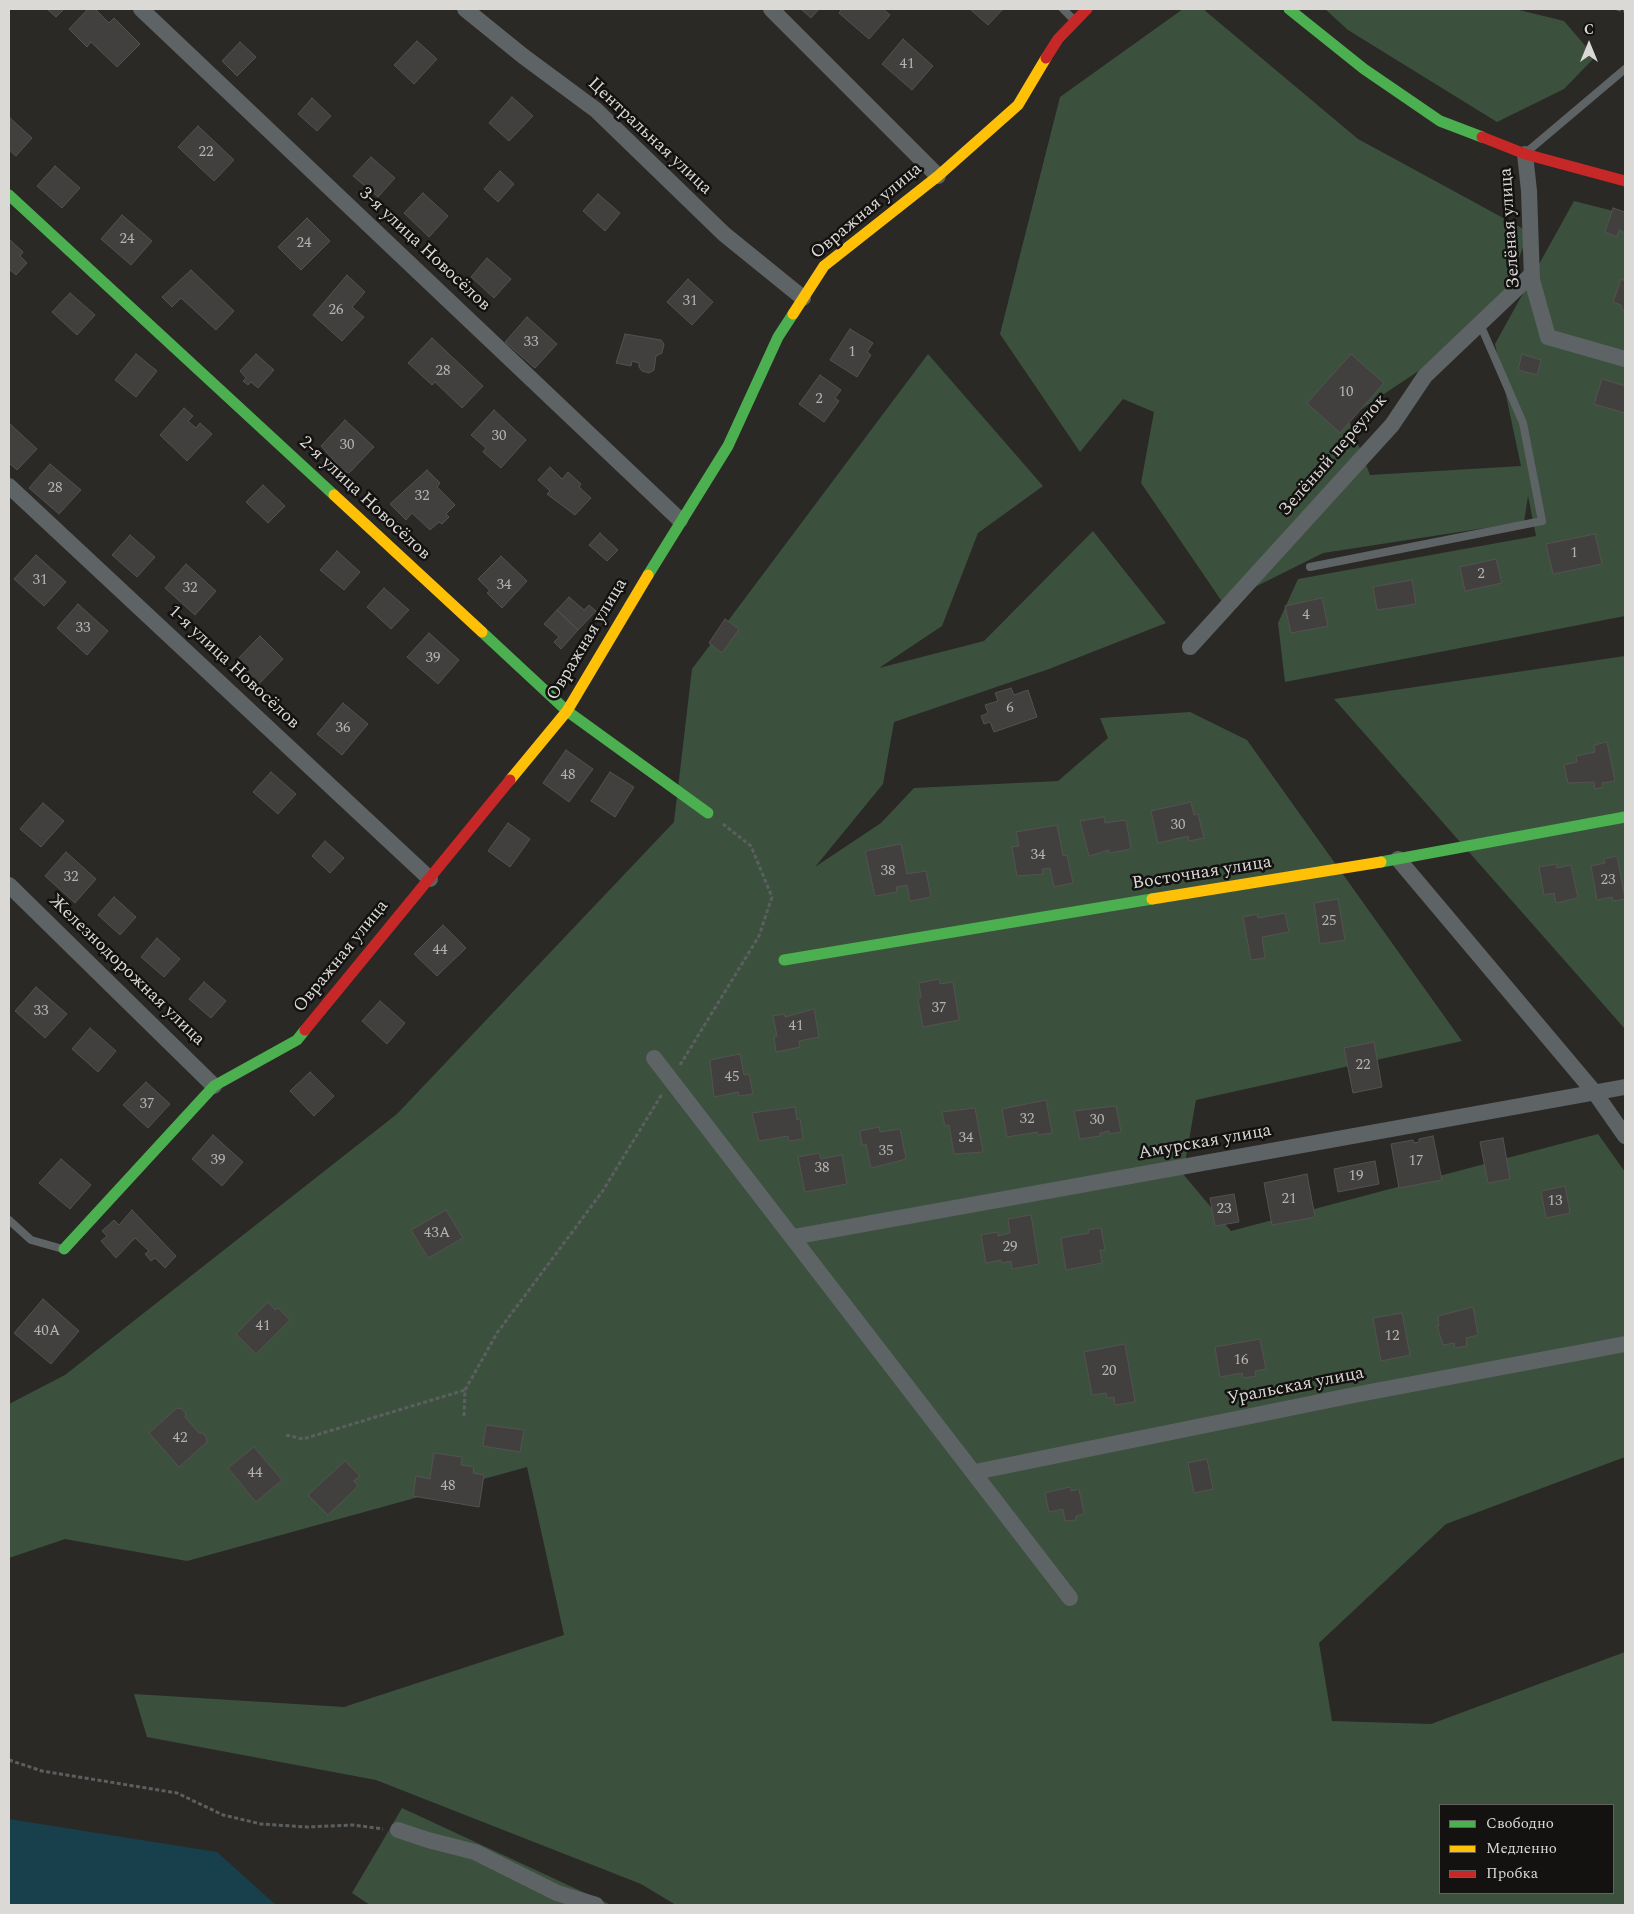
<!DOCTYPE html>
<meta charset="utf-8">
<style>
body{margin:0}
#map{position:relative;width:1634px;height:1914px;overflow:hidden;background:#2b2926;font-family:Spectral,serif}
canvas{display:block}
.frame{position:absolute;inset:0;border:10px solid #dbd9d6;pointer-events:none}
.legend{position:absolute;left:1439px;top:1804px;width:175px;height:90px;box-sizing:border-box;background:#131210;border:1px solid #63625f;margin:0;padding:6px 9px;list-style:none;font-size:15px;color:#dbd9d6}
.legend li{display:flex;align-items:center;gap:10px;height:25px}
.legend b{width:25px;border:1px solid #63625f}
.north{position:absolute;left:1564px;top:20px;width:50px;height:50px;-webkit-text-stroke:4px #131210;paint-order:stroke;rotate:0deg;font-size:14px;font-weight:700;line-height:20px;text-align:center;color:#dbd9d6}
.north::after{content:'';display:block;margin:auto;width:18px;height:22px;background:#dbd9d6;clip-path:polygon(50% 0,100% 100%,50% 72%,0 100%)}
</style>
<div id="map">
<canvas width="1634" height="1914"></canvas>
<div class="frame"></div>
<ul class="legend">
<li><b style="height:6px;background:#4caf50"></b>Свободно</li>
<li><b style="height:6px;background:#ffc107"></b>Медленно</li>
<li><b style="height:6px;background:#c62828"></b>Пробка</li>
</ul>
<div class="north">С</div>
</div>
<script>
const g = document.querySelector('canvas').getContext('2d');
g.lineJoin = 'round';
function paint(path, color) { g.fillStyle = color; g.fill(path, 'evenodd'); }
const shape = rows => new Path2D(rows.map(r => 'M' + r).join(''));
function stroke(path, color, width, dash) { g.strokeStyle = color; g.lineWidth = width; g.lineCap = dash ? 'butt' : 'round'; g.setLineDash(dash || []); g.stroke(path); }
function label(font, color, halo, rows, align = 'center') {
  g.font = font + ' Spectral,serif'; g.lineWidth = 5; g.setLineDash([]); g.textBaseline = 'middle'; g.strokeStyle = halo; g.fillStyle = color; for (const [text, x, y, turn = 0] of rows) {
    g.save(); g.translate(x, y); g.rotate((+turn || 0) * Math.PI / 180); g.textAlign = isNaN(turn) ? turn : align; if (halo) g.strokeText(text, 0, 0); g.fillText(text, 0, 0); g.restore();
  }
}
paint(shape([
 [1183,9,1203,9,1358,139,1529,232,1495,320,1348,418,1370,475,1521,466,1495,344,1574,201,1625,214,1625,616,1285,682,1278,623,1298,579,1536,536,1528,496,1524,522,1323,553,1223,603,1141,483,1154,412,1123,399,1080,452,1000,334,1060,97],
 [1325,9,1515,9,1564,21,1595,57,1564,89,1497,122,1348,30],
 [928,354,1043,486,978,533,942,626,879,668,984,641,1093,531,1166,623,1049,669,894,722,883,784,815,867,881,823,914,788,1058,781,1108,738,1100,718,1190,712,1247,740,1462,1041,1196,1100,1183,1174,1231,1231,1598,1134,1625,1172,1625,1457,1446,1524,1319,1643,1332,1721,1431,1724,1625,1652,1625,1905,676,1905,641,1884,376,1780,147,1737,134,1694,344,1707,564,1635,527,1467,187,1561,65,1539,9,1558,9,1404,65,1375,397,1114,674,822,692,669],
 [1440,1805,1613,1805,1613,1893,1440,1893],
 [1625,656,1625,1029,1334,699],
 [402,1808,611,1905,370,1905,352,1893]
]), '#3b513e');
paint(shape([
 [9,1819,217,1852,276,1905,9,1905]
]), '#183f4c');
const building = shape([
 [47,9,64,9,56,17,47,9],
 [88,9,95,9,109,23,114,18,140,44,117,67,91,42,87,47,69,29,88,9],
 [801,9,819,9,811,18,801,9],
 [842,9,883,9,890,15,869,39,839,13,842,9],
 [970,9,1003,9,988,25,970,9],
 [903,39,933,66,912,90,882,64,903,39],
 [417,41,437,59,414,84,394,65,417,41],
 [240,42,256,57,237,76,222,61,240,42],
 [512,97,533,116,509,141,489,123,512,97],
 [312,98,331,116,317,131,298,114,312,98],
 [10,118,32,138,16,156,9,150,10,118],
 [198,126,234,160,214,181,178,147,198,126],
 [371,157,395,178,378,197,353,176,371,157],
 [55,166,80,188,62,208,37,186,55,166],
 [500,171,514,184,498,202,484,189,500,171],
 [423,193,448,216,429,237,404,213,423,193],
 [598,194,620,213,605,231,583,211,598,194],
 [1613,208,1625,212,1625,233,1619,230,1617,237,1605,232,1613,208],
 [122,215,152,241,131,265,101,239,122,215],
 [307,218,330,241,301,270,278,247,307,218],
 [9,239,23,252,20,256,27,263,16,275,9,269,9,239],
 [487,258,511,279,494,298,471,277,487,258],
 [191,270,234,311,216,330,181,298,172,307,162,297,191,270],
 [347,275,365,292,352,307,364,317,342,341,313,315,347,275],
 [688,279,713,302,692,325,667,302,688,279],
 [1621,279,1625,281,1625,311,1622,310,1621,305,1613,302,1621,279],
 [70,293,95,315,77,335,52,312,70,293],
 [527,317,557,344,535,368,505,342,527,317],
 [850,329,873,343,867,352,871,355,857,377,830,360,850,329],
 [625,334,661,340,664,344,662,353,656,356,654,370,649,373,642,371,639,367,639,363,632,361,631,366,616,363,625,334],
 [432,338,483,386,462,408,435,382,432,385,408,363,432,338],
 [136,354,157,371,136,397,115,380,136,354],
 [256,354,274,370,258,388,251,382,248,385,243,381,246,378,240,371,256,354],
 [1351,354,1384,383,1340,433,1307,403,1351,354],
 [1522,354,1541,360,1537,375,1518,370,1522,354],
 [820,375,841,390,835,398,839,401,824,422,799,404,820,375],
 [1602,379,1625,386,1625,413,1594,404,1602,379],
 [184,408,193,416,188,421,196,428,200,423,212,434,187,461,160,435,184,408],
 [494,410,526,440,501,468,483,452,486,448,471,435,494,410],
 [345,420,374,447,349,473,343,471,321,446,345,420],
 [9,423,37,449,17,470,9,463,9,423],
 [50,464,81,490,59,514,29,488,50,464],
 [550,467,562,479,568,472,581,484,579,487,591,498,575,515,547,494,550,491,538,480,550,467],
 [427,470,440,483,437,487,455,505,446,514,449,517,442,524,439,522,430,530,412,513,406,520,390,504,427,470],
 [263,485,285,506,268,523,246,502,263,485],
 [600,533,618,550,607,561,589,545,600,533],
 [1595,534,1602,564,1553,574,1546,544,1595,534],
 [130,535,155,557,137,577,112,555,130,535],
 [337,551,360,572,344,590,320,570,337,551],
 [36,555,66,582,44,606,14,579,36,555],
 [501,556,527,581,502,608,487,593,490,591,478,579,501,556],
 [1496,559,1502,583,1465,591,1460,567,1496,559],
 [186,564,216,591,195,615,165,588,186,564],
 [1412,580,1416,604,1377,610,1373,587,1412,580],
 [384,588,409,610,391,629,367,607,384,588],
 [569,597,584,610,589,605,596,611,578,630,557,610,569,597],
 [1322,598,1328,626,1291,633,1285,606,1322,598],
 [78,604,108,631,87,655,57,628,78,604],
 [557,610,578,630,561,649,554,642,559,637,544,624,557,610],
 [725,619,739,629,722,653,709,643,725,619],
 [429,633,459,660,438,684,407,657,429,633],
 [260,636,283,659,255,688,232,665,260,636],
 [1011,688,1014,695,1028,690,1037,717,994,732,990,722,984,724,981,716,988,713,985,705,998,701,995,693,1011,688],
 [343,703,368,724,342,755,317,734,343,703],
 [1607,742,1615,781,1602,783,1603,787,1595,789,1594,782,1568,783,1564,765,1577,762,1576,756,1595,752,1594,745,1607,742],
 [566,750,593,769,569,802,543,783,566,750],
 [271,772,296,794,278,814,253,792,271,772],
 [610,772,634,787,615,817,591,801,610,772],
 [1191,802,1194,815,1198,814,1204,838,1189,841,1188,836,1158,843,1151,811,1191,802],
 [43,803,64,821,41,847,20,829,43,803],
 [1104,817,1105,823,1126,820,1131,849,1109,853,1109,850,1089,856,1080,821,1104,817],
 [508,823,530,839,510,867,488,851,508,823],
 [1057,825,1063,856,1067,855,1073,883,1054,887,1050,868,1042,869,1043,874,1017,876,1012,847,1019,846,1016,832,1057,825],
 [325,841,344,858,330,873,312,856,325,841],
 [901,844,907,874,926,871,931,897,910,901,907,885,896,887,897,892,875,896,865,851,901,844],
 [66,852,96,879,75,903,45,876,66,852],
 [1617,856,1625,899,1613,901,1612,897,1597,900,1591,866,1605,863,1604,859,1617,856],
 [1556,864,1557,868,1571,865,1578,898,1556,903,1554,893,1544,895,1539,867,1556,864],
 [114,897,136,917,120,935,98,915,114,897],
 [1338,899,1345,940,1320,944,1314,903,1338,899],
 [1285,913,1289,932,1262,937,1265,958,1251,960,1243,917,1257,914,1258,918,1285,913],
 [443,925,466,948,437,976,414,954,443,925],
 [157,938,180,959,164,977,141,957,157,938],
 [939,979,940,984,953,982,959,1020,923,1027,918,999,921,998,919,983,939,979],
 [204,982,226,1001,211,1018,189,999,204,982],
 [36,987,67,1014,45,1038,15,1011,36,987],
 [380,1001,405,1023,387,1044,362,1021,380,1001],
 [814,1009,819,1037,799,1041,800,1047,776,1052,774,1037,777,1036,773,1016,784,1014,785,1017,814,1009],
 [90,1028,116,1051,98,1072,72,1049,90,1028],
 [1374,1042,1382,1087,1353,1093,1344,1048,1374,1042],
 [740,1054,744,1075,749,1074,753,1094,739,1096,738,1092,714,1097,710,1060,740,1054],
 [310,1072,334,1096,314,1116,290,1091,310,1072],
 [146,1082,170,1104,148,1128,123,1105,146,1082],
 [1046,1100,1052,1133,1038,1135,1037,1132,1007,1137,1002,1109,1046,1100],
 [1116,1106,1121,1132,1110,1134,1109,1131,1100,1133,1100,1136,1080,1139,1074,1111,1116,1106],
 [795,1107,797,1120,800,1119,803,1139,789,1141,788,1136,759,1141,752,1113,795,1107],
 [975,1108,983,1152,954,1154,949,1125,945,1126,942,1112,975,1108],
 [879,1127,880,1132,900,1129,906,1159,871,1168,866,1144,862,1145,860,1131,879,1127],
 [213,1135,243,1162,222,1186,192,1159,213,1135],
 [1433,1136,1442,1180,1399,1188,1391,1144,1413,1140,1414,1143,1419,1142,1419,1139,1433,1136],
 [1503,1138,1510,1179,1488,1183,1480,1142,1503,1138],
 [819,1153,821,1159,842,1155,847,1184,805,1192,798,1157,819,1153],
 [61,1159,91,1185,70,1209,39,1183,61,1159],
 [1375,1161,1379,1184,1338,1192,1334,1169,1375,1161],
 [1307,1174,1315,1217,1272,1225,1264,1183,1307,1174],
 [1565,1186,1570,1213,1546,1218,1541,1191,1565,1186],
 [1234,1194,1239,1222,1215,1226,1210,1198,1234,1194],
 [132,1210,176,1256,165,1268,155,1258,151,1261,145,1254,149,1251,135,1238,116,1258,101,1241,107,1236,102,1231,114,1220,119,1225,132,1210],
 [446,1210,463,1238,428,1258,411,1230,446,1210],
 [1031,1215,1039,1264,1012,1269,1011,1261,1002,1263,1001,1260,986,1263,981,1235,998,1232,998,1236,1010,1233,1008,1219,1031,1215],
 [1101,1228,1105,1250,1100,1250,1102,1263,1066,1270,1061,1238,1089,1233,1088,1230,1101,1228],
 [43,1299,79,1331,51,1364,14,1333,43,1299],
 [268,1302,275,1310,278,1308,290,1320,256,1354,236,1334,268,1302],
 [1473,1307,1478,1335,1466,1338,1467,1346,1455,1348,1454,1343,1443,1345,1437,1326,1439,1326,1438,1316,1473,1307],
 [1402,1313,1410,1355,1381,1361,1373,1318,1402,1313],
 [1260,1339,1266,1369,1255,1371,1256,1376,1243,1378,1242,1373,1220,1377,1215,1347,1260,1339],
 [1125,1344,1135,1402,1115,1405,1114,1397,1107,1398,1106,1393,1092,1395,1084,1352,1125,1344],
 [177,1408,182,1409,186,1414,185,1417,199,1433,203,1433,206,1437,207,1442,179,1467,149,1433,177,1408],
 [486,1425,524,1430,520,1452,483,1446,486,1425],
 [254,1447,282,1480,256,1502,228,1468,254,1447],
 [434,1453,462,1457,461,1465,474,1467,473,1473,484,1475,479,1507,413,1496,416,1476,430,1479,434,1453],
 [1207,1459,1213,1489,1194,1493,1188,1463,1207,1459],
 [345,1461,360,1476,354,1481,358,1486,328,1515,308,1495,345,1461],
 [1070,1487,1071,1491,1079,1489,1084,1514,1076,1516,1076,1520,1065,1521,1063,1509,1049,1512,1045,1493,1070,1487]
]);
paint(building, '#42403e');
stroke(building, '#545250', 1);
stroke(shape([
 [1617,9,1625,11],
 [680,1065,759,936,772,897,751,846,723,824],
 [464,1416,465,1390,497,1333,602,1192,662,1094],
 [286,1435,303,1439,465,1390],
 [9,1760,42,1771,177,1793,223,1815,261,1824,307,1827,353,1825,383,1829]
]), '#5c5f5f', 3, [4, 2.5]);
stroke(shape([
 [1063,9,1074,20],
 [1528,151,1625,69],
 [1310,567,1542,521,1523,423,1480,324],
 [9,1220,31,1240,63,1249]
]), '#5e6365', 8);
stroke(shape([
 [141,9,680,520],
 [465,9,523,56,596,110,724,234,803,298],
 [771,9,938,176],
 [1525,154,1529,191,1532,280,1548,337,1625,359],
 [9,486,430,879],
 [1190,647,1392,425,1425,376,1532,274],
 [1398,859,1595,1093,1625,1136],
 [9,885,214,1086],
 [654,1058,1070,1598],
 [793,1237,1625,1087],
 [975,1472,1354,1395,1625,1344],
 [398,1830,428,1840,475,1852,557,1893,596,1905]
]), '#5e6365', 16);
stroke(shape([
 [1289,9,1364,69,1440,121,1482,137],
 [9,195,334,495],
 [648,575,728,446,778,337,793,314],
 [482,632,567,711,708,813],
 [1381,862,1625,817],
 [784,960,1152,899],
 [64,1249,214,1086,297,1040,305,1030]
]), '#4caf50', 11);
stroke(shape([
 [793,314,824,266,938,176,1018,105,1046,58],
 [334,495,482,632],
 [510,780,567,711,648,575],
 [1152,899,1381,862]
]), '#ffc107', 11);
stroke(shape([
 [1046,58,1058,39,1087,9],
 [1482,137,1525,154,1625,181],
 [305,1030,510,780]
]), '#c62828', 11);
label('15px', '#b5b3b0', null, [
 ["41",907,65],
 ["22",206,153],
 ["24",127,240],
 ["24",304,244],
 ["31",690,302],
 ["26",336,311],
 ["33",531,343],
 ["1",852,353],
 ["28",443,372],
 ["10",1346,393],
 ["2",819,400],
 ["30",499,437],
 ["30",347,446],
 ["28",55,489],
 ["32",422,497],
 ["1",1574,554],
 ["2",1481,575],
 ["31",40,581],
 ["34",504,586],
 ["32",190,589],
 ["4",1306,616],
 ["33",83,629],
 ["39",433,659],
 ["6",1010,709],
 ["36",343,729],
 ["48",568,776],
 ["30",1178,826],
 ["34",1038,856],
 ["38",888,872],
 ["32",71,878],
 ["23",1608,881],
 ["25",1329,922],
 ["44",440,951],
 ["37",939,1009],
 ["33",41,1012],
 ["41",796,1027],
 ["22",1363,1066],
 ["45",732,1078],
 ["37",147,1105],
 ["32",1027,1120],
 ["30",1097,1121],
 ["34",966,1139],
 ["35",886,1152],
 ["39",218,1161],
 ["17",1416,1162],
 ["38",822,1169],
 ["19",1356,1177],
 ["21",1289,1200],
 ["13",1555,1202],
 ["23",1224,1210],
 ["43А",437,1234],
 ["29",1010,1248],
 ["41",263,1327],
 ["40А",47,1332],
 ["12",1392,1337],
 ["16",1241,1361],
 ["20",1109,1372],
 ["42",180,1439],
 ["44",255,1474],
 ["48",448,1487]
]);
label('18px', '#dbd9d6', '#131210', [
 ["Центральная улица",649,137,43],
 ["Овражная улица",867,212,-40],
 ["Зелёная улица",1511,228,-94],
 ["3-я улица Новосёлов",424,250,43],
 ["Зелёный переулок",1334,456,-49],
 ["2-я улица Новосёлов",364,499,43],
 ["Овражная улица",588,640,-59],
 ["1-я улица Новосёлов",233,668,43],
 ["Восточная улица",1202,874,-9],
 ["Овражная улица",342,957,-51],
 ["Железнодорожная улица",126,971,44],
 ["Амурская улица",1205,1143,-10],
 ["Уральская улица",1296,1387,-11]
]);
</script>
